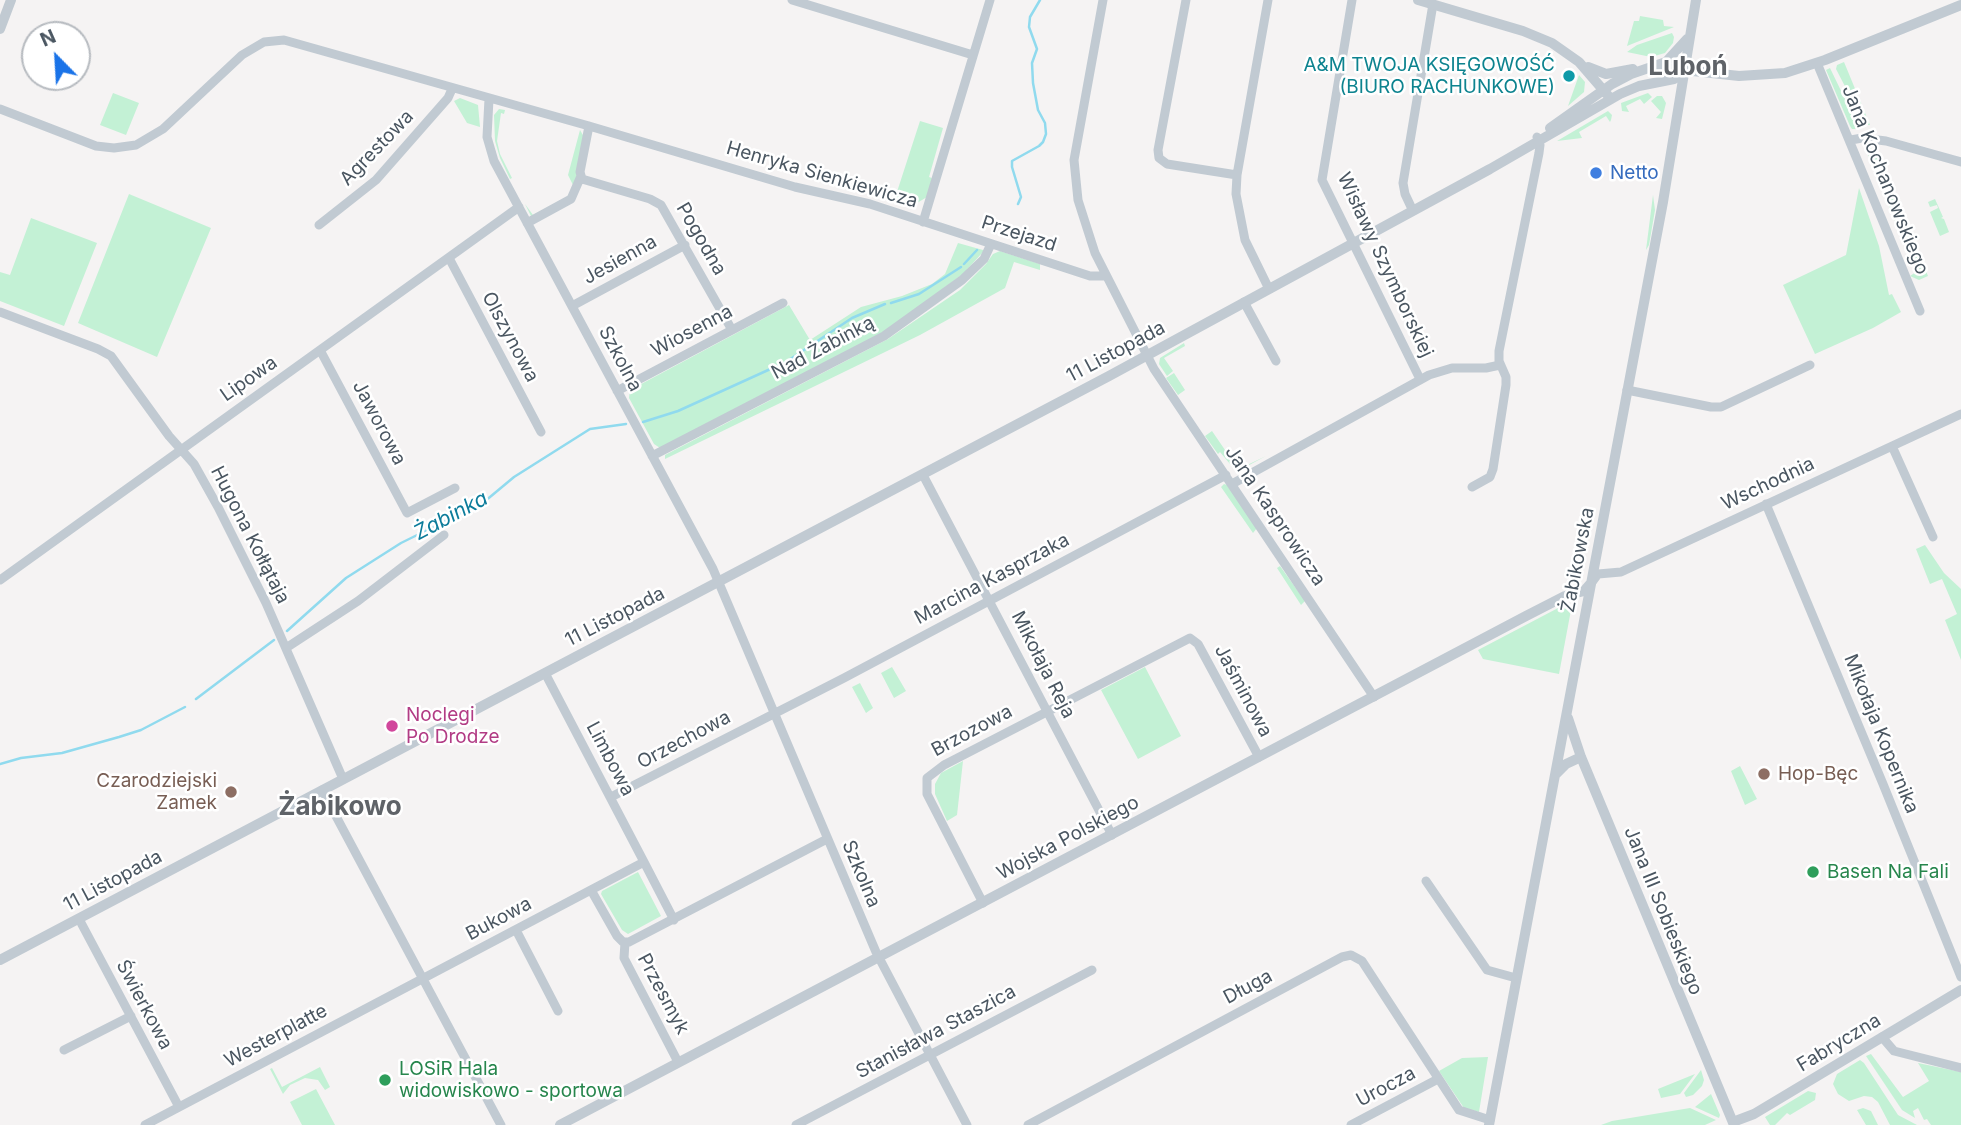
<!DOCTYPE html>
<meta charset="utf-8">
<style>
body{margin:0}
#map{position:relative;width:1961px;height:1125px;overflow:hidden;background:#f5f3f3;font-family:Inter,sans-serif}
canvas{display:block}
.north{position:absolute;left:21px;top:21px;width:70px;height:70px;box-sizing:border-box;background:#fff;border:2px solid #b7bbc0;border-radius:50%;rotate:336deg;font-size:19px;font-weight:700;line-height:28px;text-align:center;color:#4a5661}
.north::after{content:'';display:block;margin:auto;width:24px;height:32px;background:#1a73e8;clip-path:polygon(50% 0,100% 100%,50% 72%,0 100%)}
</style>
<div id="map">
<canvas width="1961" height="1125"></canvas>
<div class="north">N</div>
</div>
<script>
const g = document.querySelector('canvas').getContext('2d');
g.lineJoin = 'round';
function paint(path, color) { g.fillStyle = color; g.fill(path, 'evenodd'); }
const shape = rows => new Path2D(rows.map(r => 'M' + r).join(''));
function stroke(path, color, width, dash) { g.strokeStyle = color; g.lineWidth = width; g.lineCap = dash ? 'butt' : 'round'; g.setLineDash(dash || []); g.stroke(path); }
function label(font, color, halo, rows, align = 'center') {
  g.font = font + ' Inter,sans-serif'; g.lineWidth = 5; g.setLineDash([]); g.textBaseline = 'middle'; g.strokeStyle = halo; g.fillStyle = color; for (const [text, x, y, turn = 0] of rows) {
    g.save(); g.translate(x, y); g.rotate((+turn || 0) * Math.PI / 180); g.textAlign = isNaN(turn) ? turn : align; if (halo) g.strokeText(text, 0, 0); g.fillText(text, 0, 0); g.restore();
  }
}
paint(shape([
 [1640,16,1663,20,1664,26,1674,27,1627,46,1634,21,1639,21],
 [1672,33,1674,37,1673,43,1665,53,1651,57,1627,52,1637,45],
 [1844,62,1870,125,1865,125,1836,69,1837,65],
 [1830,68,1857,124,1856,129,1852,129,1850,126,1826,70],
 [1579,75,1585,82,1584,92,1568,106],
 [113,93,139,103,126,135,100,125],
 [1648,93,1652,97,1644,104,1640,99,1626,106,1629,112,1622,111,1621,103],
 [1657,96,1662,96,1666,103,1662,119,1656,118,1661,112,1651,101],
 [460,98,478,105,480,127,467,123,454,101],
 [499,109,505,110,504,114,501,113,497,141,500,154,512,178,510,179,500,158,495,141,494,115],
 [1608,111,1612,115,1611,120,1610,122,1606,116,1579,132,1582,138,1557,141],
 [920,121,943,128,929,177,932,178,927,197,917,203,897,200,895,198],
 [580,130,584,137,578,175,576,184,572,194,568,198,533,216,531,216,525,204,533,215,567,197,574,187,568,175],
 [1865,147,1876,150,1900,210,1892,213],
 [1859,188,1879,246,1889,295,1892,294,1901,312,1873,328,1815,354,1783,285,1846,255],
 [129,194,211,228,157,357,78,323],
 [1653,195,1655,210,1649,245,1646,250],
 [1935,199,1943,217,1941,218,1944,219,1949,232,1940,236,1930,212,1938,208,1937,205,1930,207,1928,202],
 [1901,212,1928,276,1919,280,1910,276,1916,272,1893,216],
 [31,218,97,243,64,326,0,301,0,272,10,275],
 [958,243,983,250,983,252,963,274,880,335,660,448,654,444,629,398,630,390,789,305,810,340,861,307,902,296,932,284,945,274],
 [1000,251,1040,264,1040,270,1014,262,1005,288,920,335,665,459,665,455,888,339,960,290,986,264,993,254],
 [1184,343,1185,346,1164,358,1173,371,1167,376,1159,364,1160,358],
 [1174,373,1185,390,1178,395,1166,378],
 [1212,431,1236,466,1243,467,1266,456,1238,471,1235,470,1220,452,1218,454,1205,436],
 [1224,484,1227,485,1257,528,1253,533,1221,487],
 [1925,545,1944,573,1961,589,1961,660,1945,620,1957,614,1942,579,1930,584,1916,549],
 [1280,566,1305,601,1301,605,1277,568],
 [1560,607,1571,610,1559,674,1483,659,1478,650],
 [892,667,906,691,894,698,881,673],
 [1145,667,1181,736,1138,759,1101,690],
 [860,683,873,708,866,713,852,687],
 [963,761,957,815,947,821,935,794,935,784,941,773],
 [1740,766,1757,799,1745,805,1731,771],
 [638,872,661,916,628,934,622,930,601,894,602,891],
 [1871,1054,1903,1097,1929,1081,1918,1063,1961,1072,1961,1125,1931,1125,1927,1119,1924,1120,1918,1108,1913,1111,1915,1118,1902,1110,1866,1056],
 [1488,1057,1479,1112,1464,1108,1439,1071,1462,1058],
 [1860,1060,1864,1063,1898,1115,1917,1125,1890,1125,1878,1102,1872,1097,1864,1096,1849,1101,1838,1094,1833,1084,1837,1074],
 [320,1067,330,1087,325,1090,318,1080,305,1078,290,1085,283,1094,270,1069,272,1068,282,1087],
 [1701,1070,1704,1080,1702,1086,1693,1095,1686,1097,1684,1093],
 [1695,1074,1680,1094,1661,1098,1658,1089],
 [316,1089,335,1125,302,1125,290,1102],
 [1808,1091,1816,1093,1815,1100,1790,1115,1787,1113,1775,1125,1770,1125,1765,1117],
 [1711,1094,1720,1115,1719,1118,1695,1107],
 [1690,1108,1716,1120,1705,1125,1601,1125,1612,1121],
 [1863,1108,1871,1111,1878,1125,1866,1125,1857,1110]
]), '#c3f1d5');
stroke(shape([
 [1018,204,1021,197,1012,167,1012,161,1039,146,1043,142,1046,134,1045,123,1038,110,1033,83,1032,63,1037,49,1029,27,1030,17,1040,0],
 [964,264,977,250],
 [891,303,919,294,961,267],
 [783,364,852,318,885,304],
 [643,422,678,411,777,366],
 [287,631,346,578,401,543,484,502,514,477,590,429,626,424],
 [196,699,274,640],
 [0,764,21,758,62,753,119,737,141,730,185,707]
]), '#90daee', 2.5);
stroke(shape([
 [792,0,973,55],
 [1103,0,1074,160,1078,200,1095,253,1154,369,1374,697],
 [1186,0,1158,150,1159,158,1167,164,1237,175],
 [1268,0,1237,175,1236,194,1245,240,1269,289],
 [1352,0,1322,180,1420,379],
 [1817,63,1920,311],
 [489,99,487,137,494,161,713,569,876,952,967,1125],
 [0,109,96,146,114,148,136,145,163,129,242,55,264,42,284,40,589,126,795,187,870,204,1090,276,1105,276],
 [589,126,580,172,582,179,650,199,661,205,732,330],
 [1851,140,1862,138,1886,141,1961,162],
 [1413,211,1405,194,1403,183,1433,4],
 [923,222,990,0],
 [527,223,571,199,581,176],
 [319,225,376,180,448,98,452,89],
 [449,258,541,432],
 [1244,302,1276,361],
 [572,306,685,245],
 [0,312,98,349,111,356,169,436,194,464,218,507,266,603,343,779],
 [320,350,407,513,455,488],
 [1627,390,1711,407,1721,407,1810,365],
 [617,391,783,303],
 [1892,446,1933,537],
 [652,456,884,336,962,280,984,259,991,244],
 [923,475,1112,835],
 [1232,484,1429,375,1452,368,1486,368,1500,365],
 [1472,487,1490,477,1493,469,1506,385,1506,377,1499,361,1499,351,1539,153,1540,145,1537,137],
 [1766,504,1883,784,1961,977],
 [0,580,519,207],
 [1592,582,1598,574,1621,572,1961,414],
 [286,648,358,601,444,535],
 [545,673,644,862],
 [322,790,501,1125],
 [611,797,844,678,1226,475],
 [1426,881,1487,970,1516,978],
 [591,890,617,936,623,942,629,942,827,839],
 [983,903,927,794,927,778,944,765,1190,638,1198,644,1259,757],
 [79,919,179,1107],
 [516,930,558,1011],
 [625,942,624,958,678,1062],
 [1882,1037,1894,1051,1961,1068],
 [64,1050,131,1016],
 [145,1125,644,862,674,920],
 [796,1125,1092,970],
 [1028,1125,1342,957,1351,955,1362,961,1459,1110,1490,1120],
 [1351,1125,1438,1079]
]), '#c1cad2', 9);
stroke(shape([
 [1418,0,1523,31,1552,43,1579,62,1611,99],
 [0,29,11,0],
 [1588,67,1606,74,1633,69],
 [1656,67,1739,76,1785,73,1825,60,1961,5],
 [1550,128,1612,84,1631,74,1666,62,1687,39],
 [1568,718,1581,757,1734,1125],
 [1555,775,1566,764,1581,757],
 [0,960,1109,376,1490,169,1620,94,1639,86,1674,79,1683,71],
 [1733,1122,1754,1114,1961,990],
 [560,1125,1526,616,1565,596,1584,591,1591,583],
 [1489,1125,1663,202,1696,0]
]), '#c1cad2', 10);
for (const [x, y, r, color] of [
 [1569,76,7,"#0f9aa8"],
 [1596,173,7,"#3f7fe0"],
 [392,726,7,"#d1479c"],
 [1764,774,7,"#8d6e63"],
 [231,792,7,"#8d6e63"],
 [1813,872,7,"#2e9e5b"],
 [385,1080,7,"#2e9e5b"]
]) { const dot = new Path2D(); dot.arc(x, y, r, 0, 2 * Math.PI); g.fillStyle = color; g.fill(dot); stroke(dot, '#fff', 2.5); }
label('19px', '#0d838f', '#fff', [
 ["A&M TWOJA KSIĘGOWOŚĆ",1555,65],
 ["(BIURO RACHUNKOWE)",1555,87]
], 'right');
label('19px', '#4a5661', '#fff', [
 ["Agrestowa",377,148,-46],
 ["Henryka Sienkiewicza",822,175,16],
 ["Jana Kochanowskiego",1885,180,68],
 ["Przejazd",1019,234,18],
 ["Pogodna",701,239,60],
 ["Jesienna",620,260,-29],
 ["Wisławy Szymborskiej",1385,265,65],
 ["Wiosenna",692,331,-28],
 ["Olszynowa",510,337,62],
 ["Nad Żabinką",823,348,-28],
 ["11 Listopada",1116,352,-28],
 ["Szkolna",620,359,62],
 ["Lipowa",249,379,-35],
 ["Jaworowa",379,423,62],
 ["Wschodnia",1768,484,-25],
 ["Jana Kasprowicza",1275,516,56],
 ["Hugona Kołłątaja",250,535,63],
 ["Żabikowska",1578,560,-79],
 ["Marcina Kasprzaka",992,579,-28],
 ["11 Listopada",615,617,-27],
 ["Mikołaja Reja",1043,665,63],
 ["Jaśminowa",1243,691,62],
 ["Brzozowa",972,731,-28],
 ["Mikołaja Kopernika",1881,734,68],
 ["Orzechowa",684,740,-28],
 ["Limbowa",610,759,62],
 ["Wojska Polskiego",1068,838,-28],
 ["Szkolna",861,874,67],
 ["11 Listopada",113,881,-28],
 ["Jana III Sobieskiego",1663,911,68],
 ["Bukowa",499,919,-28],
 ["Długa",1248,987,-28],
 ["Przesmyk",663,994,62],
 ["Świerkowa",144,1005,62],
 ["Stanisława Staszica",936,1032,-28],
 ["Westerplatte",276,1036,-28],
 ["Fabryczna",1839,1043,-31],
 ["Urocza",1386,1087,-28]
]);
label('19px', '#366cbe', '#fff', [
 ["Netto",1610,173]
], 'left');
label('19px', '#b23c85', '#fff', [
 ["Noclegi",406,715],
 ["Po Drodze",406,737]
], 'left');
label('19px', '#785e54', '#fff', [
 ["Hop-Bęc",1778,774],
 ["Czarodziejski",217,781,"right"],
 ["Zamek",217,803,"right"]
], 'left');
label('19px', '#27864d', '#fff', [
 ["Basen Na Fali",1827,872],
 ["LOSiR Hala",399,1069],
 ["widowiskowo - sportowa",399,1091]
], 'left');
label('italic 21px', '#0c7c9b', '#fff', [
 ["Żabinka",451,516,-28]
]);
label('bold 26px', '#5f6368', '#fff', [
 ["Luboń",1688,67],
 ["Żabikowo",340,807]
]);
</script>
